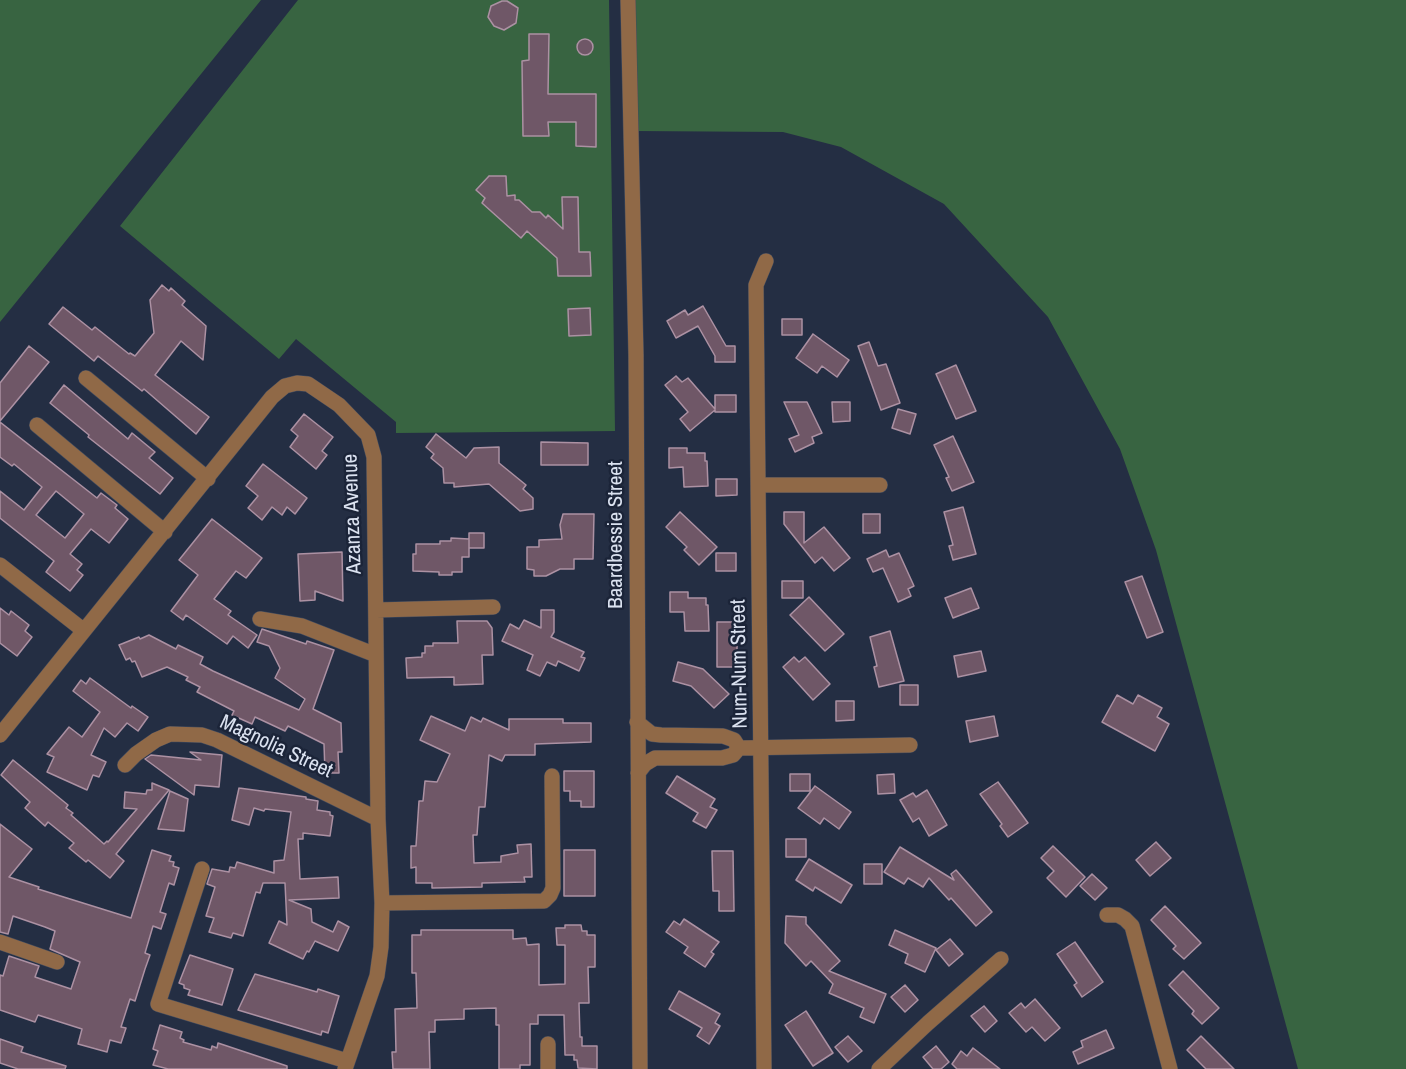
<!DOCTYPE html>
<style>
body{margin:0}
canvas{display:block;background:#242e43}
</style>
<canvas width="1406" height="1069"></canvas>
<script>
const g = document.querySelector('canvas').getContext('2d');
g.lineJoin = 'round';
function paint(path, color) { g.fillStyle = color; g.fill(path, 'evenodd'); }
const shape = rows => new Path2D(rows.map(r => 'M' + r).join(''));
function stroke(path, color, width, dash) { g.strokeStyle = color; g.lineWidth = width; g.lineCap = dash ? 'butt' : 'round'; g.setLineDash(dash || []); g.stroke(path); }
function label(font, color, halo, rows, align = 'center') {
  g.font = font + ' "Archivo Narrow",sans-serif'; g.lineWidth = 5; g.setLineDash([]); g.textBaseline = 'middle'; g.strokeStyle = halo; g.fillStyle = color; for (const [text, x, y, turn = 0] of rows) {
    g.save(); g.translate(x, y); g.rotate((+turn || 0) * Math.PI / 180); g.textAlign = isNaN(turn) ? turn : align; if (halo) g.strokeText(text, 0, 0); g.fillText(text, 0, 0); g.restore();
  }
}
paint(shape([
 [0,0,261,0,0,322],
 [298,0,609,0,615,431,396,433,396,422,296,339,279,359,120,226],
 [634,0,1406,0,1406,1069,1298,1069,1156,550,1120,449,1048,317,944,204,841,147,783,132,636,131]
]), '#386441');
const building = shape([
 [502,1,507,1,518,8,516,23,504,30,494,26,488,17,491,6,502,1],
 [529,34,549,34,548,94,596,94,596,147,576,146,576,122,548,122,549,136,523,136,522,61,529,60,529,34],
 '577 47a8 8 0 1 1 16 0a8 8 0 1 1-16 0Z',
 [489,176,506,176,507,196,515,195,515,200,519,200,532,212,540,212,546,218,548,215,563,229,562,197,578,197,579,252,590,252,591,276,558,276,557,258,527,231,521,238,482,203,485,198,476,190,489,176],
 [162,285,169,291,171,288,185,301,182,305,206,326,203,360,181,341,155,375,209,417,196,434,144,389,142,391,98,356,94,361,49,324,63,307,92,330,95,327,129,354,130,353,135,356,154,333,150,300,162,285],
 [703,306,726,346,735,346,735,362,715,362,715,356,698,326,676,338,667,321,685,310,688,315,703,306],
 [590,308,591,335,569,336,568,309,590,308],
 [782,319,802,319,802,335,782,335,782,319],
 [813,334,849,360,837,377,822,366,817,373,796,358,813,334],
 [869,342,878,366,886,364,900,403,881,410,858,346,869,342],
 [29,346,49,362,0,421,0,383,29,346],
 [956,365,976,411,956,419,936,374,956,365],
 [676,376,682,382,688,378,715,409,715,395,736,395,736,412,715,412,715,410,690,431,680,419,688,412,665,385,676,376],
 [64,385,128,439,132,433,155,452,149,458,173,478,160,494,88,437,89,435,50,403,64,385],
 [784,402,807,402,822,433,812,437,814,443,795,452,789,439,799,435,784,402],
 [832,402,850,402,850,421,833,422,832,402],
 [898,409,916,414,910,434,892,428,898,409],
 [304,414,333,437,322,451,327,455,316,469,290,447,298,436,291,430,304,414],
 [0,422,97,498,101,493,117,505,115,508,128,519,109,543,91,529,70,554,82,564,77,570,83,575,70,591,46,572,54,561,0,518,0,491,24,510,42,487,14,464,12,466,0,457,0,422],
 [56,491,84,514,65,538,36,515,56,491],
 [436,434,466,458,474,448,499,447,499,463,526,485,523,489,533,498,533,509,520,511,489,484,454,487,454,483,444,483,443,468,431,458,434,454,426,447,436,434],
 [953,436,974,482,952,491,946,478,949,477,934,445,953,436],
 [541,442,588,443,588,465,541,465,541,442],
 [669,448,687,448,687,453,705,453,705,461,707,461,708,486,684,487,683,467,669,468,669,448],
 [263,464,307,498,295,514,287,507,282,515,272,507,262,520,248,508,258,496,246,486,263,464],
 [716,479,737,479,737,495,716,496,716,479],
 [963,507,976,554,953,560,949,546,953,545,944,512,963,507],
 [680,512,717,547,699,565,684,550,687,547,666,527,680,512],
 [784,512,804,512,804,543,824,527,850,558,834,571,822,557,815,563,784,524,784,512],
 [563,514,594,514,593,559,574,559,574,569,560,569,546,576,534,576,534,570,527,569,527,547,539,547,539,540,562,539,560,525,563,514],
 [863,514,880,514,880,533,863,533,863,514],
 [212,519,262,558,246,578,236,571,214,599,231,611,228,615,257,635,248,648,233,636,227,644,186,615,183,620,171,611,198,575,179,560,212,519],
 [469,533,484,533,484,548,469,548,469,533],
 [451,538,469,539,469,557,462,557,462,572,452,572,452,575,439,575,439,572,413,571,413,554,416,554,416,544,440,544,440,541,451,541,451,538],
 [886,550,889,557,899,553,914,586,908,589,911,596,898,602,883,568,873,572,867,559,886,550],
 [342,552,343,601,315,591,315,600,300,601,298,554,342,552],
 [716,553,736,553,736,571,716,571,716,553],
 [1142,576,1163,632,1147,638,1125,582,1142,576],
 [782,581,803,581,803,598,782,598,782,581],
 [971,588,979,608,953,618,945,598,971,588],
 [670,592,688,592,688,598,706,598,706,605,708,605,709,631,685,631,684,612,670,612,670,592],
 [809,597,844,634,825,651,790,615,809,597],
 [0,608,9,615,11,611,29,625,25,631,32,637,17,656,0,643,0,608],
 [541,610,554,610,554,632,551,637,584,652,581,657,585,658,579,671,558,661,556,666,547,662,540,676,527,670,533,655,502,641,510,624,519,629,524,620,541,628,541,610],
 [457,621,487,621,492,628,493,655,482,655,483,684,454,685,454,677,407,678,406,658,422,657,422,653,425,653,425,646,433,646,433,643,458,643,457,621],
 [717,622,737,622,737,667,717,667,717,622],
 [262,629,306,644,307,641,334,650,313,709,341,723,342,752,338,752,339,773,325,773,324,744,288,726,285,731,255,717,252,724,232,715,234,711,197,692,200,687,186,680,188,677,167,667,142,677,135,661,132,662,130,658,126,660,119,645,139,637,140,639,149,635,176,649,178,645,203,657,200,664,213,671,299,710,305,699,275,678,280,668,269,646,257,642,262,629],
 [890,631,904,681,879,687,874,667,877,666,870,637,890,631],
 [981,651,986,671,958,677,954,656,981,651],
 [794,657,799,662,805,657,830,684,813,700,783,667,794,657],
 [678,662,703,669,729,694,714,708,691,686,673,681,678,662],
 [90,678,131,708,132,706,148,717,138,731,127,723,115,737,104,728,91,755,106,762,99,777,93,775,87,790,47,772,54,757,47,754,69,727,82,737,100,712,73,691,81,680,86,684,90,678],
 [900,685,918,685,918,705,900,705,900,685],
 [1117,695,1133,704,1138,695,1162,708,1157,717,1169,724,1155,751,1102,722,1117,695],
 [836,701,854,701,854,720,836,721,836,701],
 [431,716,465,731,471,717,481,722,483,718,509,730,509,719,563,719,563,723,591,723,591,742,535,744,535,755,505,755,502,761,489,755,485,807,479,807,477,835,473,835,474,863,501,862,501,856,518,853,517,845,531,844,532,877,524,877,525,882,482,883,482,887,432,888,432,883,416,883,416,867,411,868,411,846,416,846,419,801,423,801,425,781,437,782,450,754,420,740,431,716],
 [994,716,998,736,970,742,966,721,994,716],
 [190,752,222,755,219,787,195,785,194,795,145,759,151,755,201,760,190,752],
 [13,760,68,805,66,808,73,813,71,815,104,844,107,841,108,842,137,809,124,808,125,792,146,794,147,790,152,790,152,783,169,790,116,854,124,861,110,878,88,860,86,862,69,848,74,843,48,822,45,826,25,808,30,802,1,775,13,760],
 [564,771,594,771,594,807,581,807,581,801,570,801,570,791,564,791,564,771],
 [790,774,810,774,810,791,790,791,790,774],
 [894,774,895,793,878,794,877,775,894,774],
 [677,776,715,799,710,807,717,810,706,828,693,821,698,813,666,793,677,776],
 [998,782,1028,823,1008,837,1000,826,1002,824,980,794,998,782],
 [815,786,851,812,839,829,824,818,820,824,798,808,815,786],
 [239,788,306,797,306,799,318,801,317,810,330,812,330,815,333,816,330,836,303,833,303,839,298,839,300,879,338,877,339,898,289,900,311,909,312,922,333,932,338,921,349,927,338,951,315,941,309,952,307,951,303,959,269,943,279,921,287,925,285,883,263,883,260,893,256,892,243,936,233,933,231,938,209,932,214,918,206,916,215,887,207,884,212,869,229,872,230,867,235,868,237,862,274,873,274,861,284,860,291,812,265,809,264,811,254,808,249,825,232,820,239,788],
 [927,790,947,825,929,836,919,818,913,822,900,800,913,793,916,797,927,790],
 [170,791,188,799,184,831,158,829,170,791],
 [0,824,32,849,9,877,39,887,38,889,131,918,152,850,171,856,169,861,174,862,173,866,179,868,174,885,169,883,160,912,166,914,161,929,153,926,145,953,150,955,145,969,135,1001,130,999,121,1027,126,1028,121,1043,110,1040,107,1052,78,1044,82,1029,38,1015,35,1022,0,1010,0,975,3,976,9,956,39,966,35,977,71,989,80,962,50,949,55,931,45,927,13,916,8,934,0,932,0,824],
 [786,839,806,839,806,857,786,857,786,839],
 [1156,842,1171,858,1150,876,1136,860,1156,842],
 [1053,846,1085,877,1066,897,1047,878,1054,871,1041,858,1053,846],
 [900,847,954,880,951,874,956,870,992,912,976,926,951,898,949,900,929,878,923,887,908,878,904,884,884,872,900,847],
 [564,850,595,850,595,896,564,896,564,850],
 [712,851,733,851,734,911,719,911,719,891,713,891,712,851],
 [809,859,852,885,841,903,815,887,813,891,796,880,809,859],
 [864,864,882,864,882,884,864,884,864,864],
 [1092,874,1107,888,1095,900,1080,886,1092,874],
 [1165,906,1201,943,1184,959,1173,949,1176,946,1151,920,1165,906],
 [786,916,806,917,806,924,840,961,829,971,886,994,874,1023,860,1017,864,1008,829,993,833,984,811,961,806,966,785,943,786,916],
 [684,919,719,942,711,952,714,954,705,967,684,953,688,947,666,932,674,921,680,925,684,919],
 [565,925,581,925,582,931,587,931,587,935,595,935,595,967,588,967,589,1003,579,1003,580,1037,582,1037,582,1046,597,1046,597,1069,578,1068,577,1060,574,1060,574,1055,565,1055,564,1015,538,1015,538,1024,530,1024,530,1065,520,1065,520,1069,499,1069,499,1025,496,1025,496,1008,464,1009,464,1019,435,1020,435,1032,429,1032,430,1069,393,1069,392,1052,396,1052,395,1009,417,1008,416,973,412,973,412,935,421,935,421,930,513,930,513,939,526,938,527,945,539,944,539,985,565,984,565,945,557,945,556,928,565,928,565,925],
 [895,930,936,948,925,972,905,963,908,954,889,945,895,930],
 [950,939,963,954,949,966,936,950,950,939],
 [1075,942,1103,982,1082,997,1074,985,1077,983,1057,954,1075,942],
 [190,955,233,969,222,1005,188,995,190,990,184,988,184,985,179,983,190,955],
 [1183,971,1219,1008,1202,1024,1192,1014,1194,1011,1169,985,1183,971],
 [255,974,317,992,318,989,339,996,328,1033,322,1031,321,1035,238,1010,255,974],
 [905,985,918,1000,905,1012,891,997,905,985],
 [679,991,720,1014,715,1023,720,1026,709,1044,697,1036,702,1028,669,1009,679,991],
 [1035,999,1060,1028,1045,1041,1032,1027,1026,1032,1009,1013,1021,1003,1025,1008,1035,999],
 [984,1006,997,1021,985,1032,971,1016,984,1006],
 [806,1011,833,1053,813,1066,785,1025,806,1011],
 [160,1025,182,1032,180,1038,184,1040,183,1042,211,1050,212,1046,217,1048,218,1043,287,1066,287,1069,168,1069,153,1065,158,1051,153,1049,160,1025],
 [1106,1030,1114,1048,1078,1064,1073,1052,1083,1047,1081,1041,1106,1030],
 [848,1036,862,1051,848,1062,835,1047,848,1036],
 [1201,1036,1234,1069,1206,1069,1187,1050,1201,1036],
 [0,1039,23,1047,21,1052,66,1066,65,1069,18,1069,0,1063,0,1039],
 [936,1046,949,1062,941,1069,933,1069,923,1057,936,1046],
 [973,1048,1000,1069,957,1069,952,1064,961,1051,967,1056,973,1048]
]);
paint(building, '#6f5767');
stroke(building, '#ac91a3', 1.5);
const minor = shape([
 [628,0,636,355,640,1069],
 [86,378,208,479],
 [37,425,165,532],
 [759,485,880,485],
 [0,565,83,630],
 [376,610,493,607],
 [260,619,302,626,376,655],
 [637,722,652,734,661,735,723,736,734,740,739,748],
 [0,735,272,397,285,386,297,383,308,384,339,405,368,435,374,457,378,819,382,903,381,947,377,976,345,1069],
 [125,765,136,754,156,740,170,734,202,735,217,740,378,819],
 [638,773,645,764,655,758,722,758,733,755,739,748,910,745],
 [202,869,158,1004,347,1061],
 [382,903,544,901,550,895,553,888,552,776],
 [1107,915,1118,915,1125,919,1132,926,1170,1069],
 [0,942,57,962],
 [548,1044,548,1069],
 [764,1069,756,285,766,261],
 [879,1069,928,1023,1001,959]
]);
stroke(minor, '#414b5f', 16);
stroke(minor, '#906947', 15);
label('21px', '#dbe2f0', '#1b2438', [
 ["Azanza Avenue",353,514,-92],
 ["Baardbessie Street",616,535,-90],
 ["Num-Num Street",740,664,-91],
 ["Magnolia Street",276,747,25]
]);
</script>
